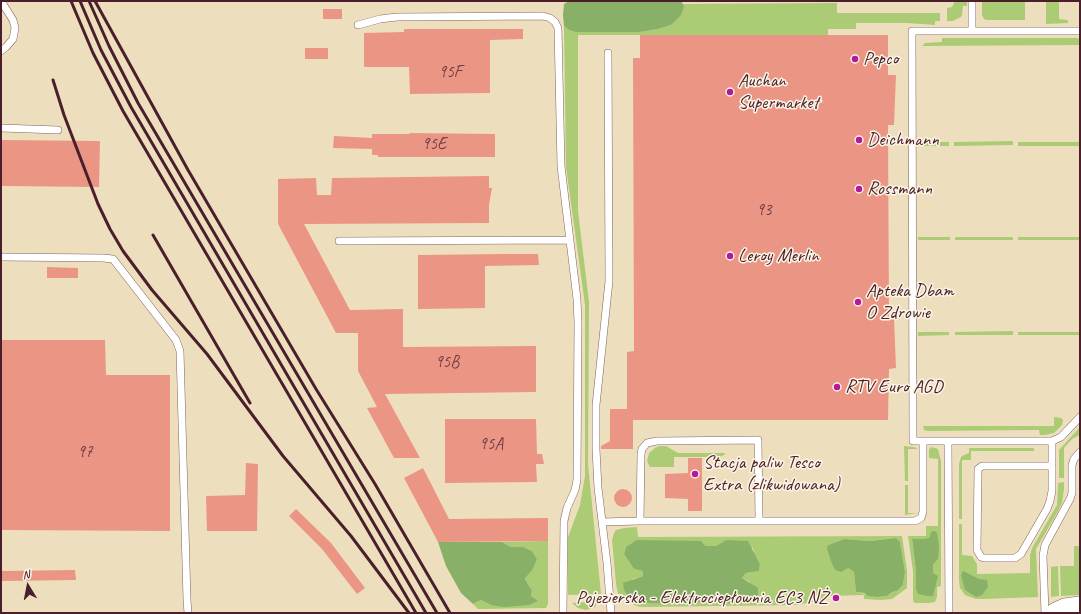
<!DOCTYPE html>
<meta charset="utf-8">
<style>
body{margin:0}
#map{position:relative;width:1081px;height:614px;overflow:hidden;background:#eddfbd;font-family:Caveat,sans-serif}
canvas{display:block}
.frame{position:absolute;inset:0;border:2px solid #4a1f2b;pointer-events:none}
.north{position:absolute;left:8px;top:566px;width:40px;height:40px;-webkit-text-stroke:3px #fcf5e5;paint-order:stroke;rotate:350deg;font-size:11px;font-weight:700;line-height:16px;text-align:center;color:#4a1f2b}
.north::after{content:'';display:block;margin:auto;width:14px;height:18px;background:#4a1f2b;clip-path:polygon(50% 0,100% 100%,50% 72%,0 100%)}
</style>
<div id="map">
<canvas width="1081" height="614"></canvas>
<div class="frame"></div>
<div class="north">N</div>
</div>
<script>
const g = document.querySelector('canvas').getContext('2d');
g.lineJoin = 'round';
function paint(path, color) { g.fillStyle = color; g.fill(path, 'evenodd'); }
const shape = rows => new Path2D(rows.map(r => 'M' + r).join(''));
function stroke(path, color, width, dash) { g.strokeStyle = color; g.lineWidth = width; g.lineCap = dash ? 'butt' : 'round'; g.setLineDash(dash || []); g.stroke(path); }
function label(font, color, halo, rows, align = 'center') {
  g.font = font + ' Caveat,sans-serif'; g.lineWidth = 3; g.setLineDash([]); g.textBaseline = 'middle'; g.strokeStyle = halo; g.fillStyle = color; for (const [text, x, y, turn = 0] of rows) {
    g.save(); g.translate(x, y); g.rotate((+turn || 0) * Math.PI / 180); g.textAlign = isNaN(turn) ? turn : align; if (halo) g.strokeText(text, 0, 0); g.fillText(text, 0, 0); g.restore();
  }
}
paint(shape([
 [955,1,967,1,967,6,963,6,962,15,961,17,953,21,947,21,947,8,952,7],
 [982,1,1025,1,1025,20,987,20,984,19,982,15],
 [1046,1,1059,1,1059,19,1067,20,1068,21,1068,23,1046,24],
 [837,3,837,13,940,13,940,21,935,21,935,25,907,23,856,23,856,29,828,29,828,35,578,35,578,211,589,302,588,464,601,594,568,595,568,537,580,505,585,476,585,305,566,167,564,26,569,30,575,32,640,32,658,29,671,25,684,7,683,4],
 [942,38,1076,38,1080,39,1080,45,922,46,925,43,942,42],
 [1013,141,1013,145,954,146,954,142],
 [918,142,949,142,949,146,918,146],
 [1018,142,1080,142,1080,146,1018,146],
 [918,237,950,237,950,240,918,240],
 [955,237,1013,237,1013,240,955,240],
 [1018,237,1080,237,1080,240,1018,240],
 [1013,331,1013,335,955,335,955,332],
 [918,332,949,332,949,335,918,336],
 [1018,332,1080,332,1080,335,1018,335],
 [1054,417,1061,418,1063,420,1062,425,1054,433,1045,435,1040,435,1039,430,928,431,924,430,923,426,1054,426],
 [1080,427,1080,435,1072,439,1064,448,1064,478,1059,478,1059,450],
 [659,446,666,446,678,453,725,453,725,454,720,457,674,457,674,467,650,467,647,461,649,453,655,448],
 [904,446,914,447,918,449,908,449,908,481,905,481],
 [932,447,938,449,941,461,941,586,937,587,937,597,935,602,929,603,915,603,913,601,913,571,908,536,926,536,926,526,938,526,938,459,929,458,929,449],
 [930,537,938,559,933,565,933,573,916,588,916,571,912,540,925,539],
 [969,448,1034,448,1034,451,971,451,971,460,962,460,962,519,959,519,959,464,961,457,964,455,969,453],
 [1064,482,1064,489,1062,503,1057,513,1036,549,1038,597,983,599,976,599,965,595,960,588,959,581,959,524,962,524,962,555,972,556,977,564,977,574,1030,573,1030,555,1032,548,1057,505,1058,483],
 [905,485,908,485,908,513,917,513,905,515],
 [637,527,638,537,902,536,907,571,907,588,892,599,881,600,864,599,864,595,828,596,828,599,797,605,640,607,629,603,622,594,618,594,616,584,612,540,614,533,616,530,624,528],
 [896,538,900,543,905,572,903,585,897,591,892,592,887,596,877,597,856,592,854,572,848,568,828,545,844,539,870,541],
 [726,540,753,548,755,555,760,564,759,571,746,573,742,578,750,582,729,603,708,602,674,604,640,603,632,579,643,576,643,571,634,569,624,554,626,547,701,541,706,546,716,546],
 [548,541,548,604,546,608,478,609,473,604,481,600,491,605,537,601,531,596,532,590,527,583,525,577,533,569,537,559,532,551,523,547,511,547,502,542],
 [1074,546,1080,546,1080,595,1061,596,1060,566,1074,566],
 [1058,566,1059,596,1051,597,1051,567],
 [587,599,594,599,594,602,598,602,595,607,586,610,578,608,572,603,587,602]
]), '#abcc74');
paint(shape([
 [569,1,681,1,683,4,684,7,681,15,671,25,658,29,640,32,575,32,569,30,564,26,563,15,564,4],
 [935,531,937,533,939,546,938,559,933,565,933,573,938,576,933,596,927,596,918,594,916,588,916,571,912,539,925,539,930,537,931,532],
 [896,538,900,542,905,572,903,585,897,591,892,592,887,596,877,597,868,596,864,593,856,592,854,572,848,568,841,572,835,570,831,561,827,549,828,545,844,539,870,541],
 [637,540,701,541,706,546,716,546,726,540,748,541,760,564,759,571,746,573,742,578,758,588,758,598,747,602,729,603,708,602,674,604,640,603,631,600,624,590,623,583,643,576,643,571,634,569,624,554,626,547],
 [438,542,502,542,511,547,523,547,532,551,537,559,533,569,525,578,527,583,532,590,531,596,538,601,529,605,504,607,491,605,481,600,473,604,461,593,446,566],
 [963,571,979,579,987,580,988,587,982,595,976,597,965,590,961,575]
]), '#88b066');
paint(shape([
 [323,9,342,9,342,19,323,19],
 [404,29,523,29,523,39,490,40,490,93,410,94,409,67,364,67,364,33,404,32],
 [640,35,888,35,888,75,896,75,894,125,888,125,889,318,894,318,896,368,889,369,888,420,633,420,633,449,601,449,601,446,610,441,610,409,627,409,627,352,634,351,633,58,640,58],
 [305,48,328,48,328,59,305,59],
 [410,133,495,134,495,157,378,157,378,155,372,155,372,149,333,148,334,136,372,138,372,134,409,134],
 [1,140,100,141,99,187,1,186],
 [489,176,489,188,492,188,489,205,489,223,304,224,350,310,403,309,403,347,536,346,536,392,385,394,420,458,394,458,367,408,377,407,358,371,358,333,336,333,278,224,278,179,316,178,317,195,331,195,332,178],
 [506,254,538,254,539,265,485,266,485,308,418,309,418,255],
 [47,267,78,268,78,278,47,278],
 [1,340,105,340,106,375,170,375,170,531,1,530],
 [445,419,536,419,537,454,542,454,544,464,536,464,537,482,445,483],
 [688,458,702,458,702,511,688,511,688,499,665,498,665,474,688,473],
 [246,463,258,464,257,531,207,531,206,496,245,495],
 [423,468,449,519,548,518,548,541,438,542,404,478],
 '614 498a9 9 0 1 1 18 0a9 9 0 1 1-18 0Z',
 [296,509,331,543,365,588,357,594,322,549,289,516],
 [75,570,76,580,1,581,1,571]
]), '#eb9585');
const lane = shape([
 [358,25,380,19,397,17,543,16,550,18,555,22,558,28,561,166,577,299,578,322,577,480,575,490,567,508,564,521,563,613],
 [972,31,972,1],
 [1080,31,912,31,913,441,1052,441,1061,437,1080,417],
 [1,51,6,47,13,39,15,28,13,20,1,1],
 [608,53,609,281,596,405,596,449,598,488,607,563,611,613],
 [1,128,58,130],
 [339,241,570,240],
 [1,257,103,258,113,259,176,340,180,351,187,600,188,613],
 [948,441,949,613],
 [1052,441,1052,491,1050,501,1047,509,1021,554,1015,558,984,558,981,557,977,550,978,469,982,466,1052,466],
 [640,521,641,454,642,449,647,443,657,441,758,440,759,521],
 [602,522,640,521,915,521,921,518,923,512,923,441],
 [1045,613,1043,556,1045,545,1070,499,1072,493,1072,465,1074,459,1080,452]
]);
const secondary = shape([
 [1056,613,1065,609,1080,607]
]);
stroke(lane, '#83625e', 8);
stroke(secondary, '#83625e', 22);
stroke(lane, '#fff', 7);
stroke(secondary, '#fff', 21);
stroke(shape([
 [71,1,93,53,123,111,416,613],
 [80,1,101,50,131,107,426,613],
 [89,1,109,46,138,103,437,613],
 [95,1,188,170,316,389,375,484,450,613],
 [53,80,64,115,98,204,110,229,123,251,152,290,207,354,283,456,351,536,409,613],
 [153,235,250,403]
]), '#4a1f2b', 3);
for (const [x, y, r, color] of [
 [855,59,4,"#b5179e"],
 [730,92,4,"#b5179e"],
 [859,140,4,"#b5179e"],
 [859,189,4,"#b5179e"],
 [730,256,4,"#b5179e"],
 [858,302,4,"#b5179e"],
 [837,387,4,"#b5179e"],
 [695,474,4,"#b5179e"],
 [836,598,4,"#b5179e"]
]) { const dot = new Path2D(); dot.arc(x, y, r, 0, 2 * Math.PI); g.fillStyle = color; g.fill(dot); stroke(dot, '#fcf5e5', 1.5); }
label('17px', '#723c42', null, [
 ["95F",450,73],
 ["95E",434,145],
 ["93",764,211],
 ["95B",447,363],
 ["95A",491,445],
 ["97",85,453]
]);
label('19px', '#4a1f2b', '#fcf5e5', [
 ["Pepco",863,59],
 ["Auchan",738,81],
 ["Supermarket",738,103],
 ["Deichmann",867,140],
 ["Rossmann",867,189],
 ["Leroy Merlin",738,256],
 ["Apteka Dbam",866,291],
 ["O Zdrowie",866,313],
 ["RTV Euro AGD",845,387],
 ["Stacja paliw Tesco",703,463],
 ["Extra (zlikwidowana)",703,485],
 ["Pojezierska - Elektrociepłownia EC3 NŻ",828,598,"right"]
], 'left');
</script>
